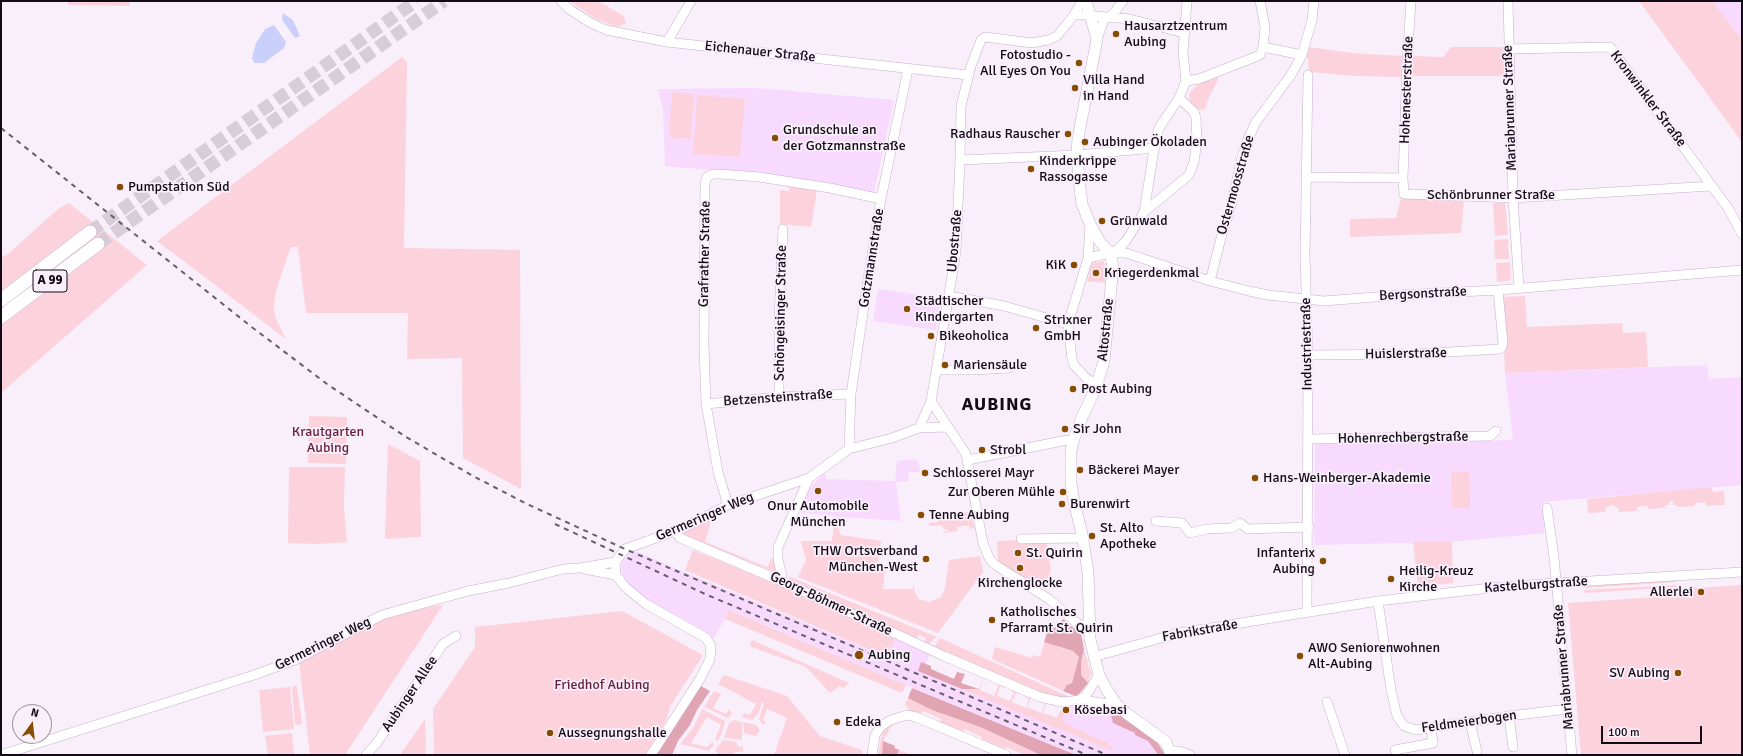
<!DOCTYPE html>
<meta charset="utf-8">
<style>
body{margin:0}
#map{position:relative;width:1743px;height:756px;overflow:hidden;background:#f9effb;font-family:Signika,sans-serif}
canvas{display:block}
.frame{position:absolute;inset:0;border:2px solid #120a14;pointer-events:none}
.north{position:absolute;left:12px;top:704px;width:40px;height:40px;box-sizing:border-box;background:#f9effb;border:1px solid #9d939f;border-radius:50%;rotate:15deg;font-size:11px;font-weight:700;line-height:16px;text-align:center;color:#120a14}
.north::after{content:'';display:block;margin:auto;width:14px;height:18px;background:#864d00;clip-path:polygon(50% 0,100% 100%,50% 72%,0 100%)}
.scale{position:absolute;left:1601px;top:726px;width:101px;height:18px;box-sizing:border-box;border:2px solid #120a14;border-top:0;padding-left:5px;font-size:12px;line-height:14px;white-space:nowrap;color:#120a14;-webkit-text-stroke:3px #f9effb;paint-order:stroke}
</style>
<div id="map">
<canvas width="1743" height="756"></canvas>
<div class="frame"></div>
<div class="north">N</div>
<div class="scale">100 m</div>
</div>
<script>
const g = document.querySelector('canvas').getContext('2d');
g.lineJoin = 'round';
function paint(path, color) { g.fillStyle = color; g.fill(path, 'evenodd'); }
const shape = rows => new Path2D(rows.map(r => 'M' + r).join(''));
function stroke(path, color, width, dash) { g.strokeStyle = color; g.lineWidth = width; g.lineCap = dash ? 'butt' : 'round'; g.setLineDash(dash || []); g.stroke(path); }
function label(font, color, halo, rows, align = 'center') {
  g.font = font + ' Signika,sans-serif'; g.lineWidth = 3.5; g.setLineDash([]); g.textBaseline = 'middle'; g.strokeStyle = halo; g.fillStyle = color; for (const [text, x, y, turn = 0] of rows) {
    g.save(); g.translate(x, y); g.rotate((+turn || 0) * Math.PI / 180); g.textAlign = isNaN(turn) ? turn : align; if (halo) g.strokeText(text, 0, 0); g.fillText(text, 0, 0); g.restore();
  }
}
paint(shape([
 [1712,1,1742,1,1742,40],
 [758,88,894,100,874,193,788,177,665,166,663,111,658,89],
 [878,289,941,298,936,330,873,321],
 [1707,365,1709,379,1742,377,1742,485,1543,502,1544,533,1452,542,1314,545,1315,444,1513,440,1505,373],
 [918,459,920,472,908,473,909,481,896,482,901,521,841,517,799,512,810,488,825,471,826,479,895,481,897,461],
 [633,550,886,657,895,638,930,654,923,671,1058,723,1062,710,1069,706,1079,704,1098,706,1155,740,1161,755,1076,755,906,685,730,610,714,638,700,628,648,600,634,590,626,581,622,573,621,566,623,560]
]), '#f9daff');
paint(shape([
 [68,1,129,1,130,6,68,5],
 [569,1,598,1,624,16,626,23,617,27,596,19],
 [1639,1,1712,1,1742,40,1742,142],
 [1309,47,1352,53,1402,56,1401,77,1355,76,1309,72,1308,58,1305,54],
 [1451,47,1504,47,1504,76,1410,76,1411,56,1443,57],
 [402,57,407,62,404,248,520,250,521,489,463,458,462,358,407,359,408,313,306,313,298,247,291,247,277,287,274,304,275,317,286,339,157,241],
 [1217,76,1218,77,1217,82,1208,99,1205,109,1197,110,1191,106,1189,97,1190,92,1200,83],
 [672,92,694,94,691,139,669,137],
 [697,95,745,99,740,157,693,154],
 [793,186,817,190,811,227,780,224,780,190,788,191,790,187],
 [1401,198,1464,200,1461,233,1350,237,1350,219,1396,218],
 [69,203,147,265,1,393,1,258,9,253,58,209],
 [1493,203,1505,203,1508,235,1495,236],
 [1508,239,1509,259,1495,259,1494,240],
 [1104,261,1106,267,1105,283,1087,281,1092,263],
 [1510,262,1511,277,1509,281,1497,282,1496,263],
 [1525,296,1527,327,1622,323,1623,333,1646,332,1648,367,1505,373,1502,297],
 [309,416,347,417,346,464,308,463],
 [388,444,420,461,421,537,385,539],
 [289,467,345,467,344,507,347,542,317,544,288,543],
 [1451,472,1469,472,1470,508,1452,508],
 [1712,487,1713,492,1724,491,1725,505,1706,506,1705,502,1695,503,1695,506,1677,507,1677,505,1673,505,1673,502,1669,502,1669,505,1665,505,1665,508,1648,509,1648,506,1637,507,1637,511,1619,512,1619,508,1615,507,1614,505,1605,508,1606,512,1588,513,1587,499],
 [971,512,974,528,970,529,969,525,957,527,957,531,944,533,943,532,948,531,948,529,943,529,942,525,929,526,929,523,938,522,938,515],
 [835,517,841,517,837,521,837,525,841,535,881,541,878,561,885,567,883,589,913,589,913,581,915,593,919,599,929,602,941,597,945,588,949,560,980,556,983,572,938,633,798,577,806,560,801,541,832,541],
 [710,519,711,521,705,542,767,567,771,559,774,557,778,572,774,572,686,537,683,534,684,531],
 [1046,539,1051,571,1046,586,1020,576,998,562,997,541],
 [1413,542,1452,542,1453,583,1418,587],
 [693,550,777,584,895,638,887,657,685,570],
 [788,576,937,637,927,645,924,643,926,638,919,635,916,639,792,583],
 [1675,580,1677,582,1585,588,1584,586],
 [1676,585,1677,587,1586,593,1583,590],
 [1742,585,1742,755,1581,755,1568,603,1682,595,1682,589],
 [443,605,345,755,310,755,299,662,392,615,412,610],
 [729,610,906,685,902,693,725,619],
 [622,611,703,655,670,707,667,719,645,755,434,755,433,709,475,647,475,627],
 [1048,630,1060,648,1073,651,1079,657,1072,683,1064,688,1063,691,992,659,995,647,1032,658,1033,655,1040,657],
 [940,638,1074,699,1046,696,934,647],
 [752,640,849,683,843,688,840,686,830,693,806,667,749,646],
 [1084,650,1091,673,1088,683,1081,675,1081,662],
 [724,675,787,696,820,736,862,750,862,755,774,755,787,718,767,709,763,720,766,722,763,725,759,719,764,703,762,702,759,712,752,720,742,717,744,713,750,715,756,704,718,684],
 [984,677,980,690,994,696,999,684,1005,686,1005,688,1000,686,997,696,1010,701,1014,692,1010,690,1012,688,1021,692,1020,694,1016,693,1012,702,1026,708,1029,698,1025,697,1026,695,1031,698,1027,707,1041,713,1045,703,1041,702,1051,704,1046,703,1043,713,1057,718,1061,709,1063,712,1063,723,1108,743,1113,751,962,689,979,689],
 [294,685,297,687,302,722,300,725,298,725,295,724,292,689],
 [290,687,294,729,263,732,259,690],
 [714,691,721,694,713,708,726,714,729,709,732,714,728,718,704,707],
 [908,698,932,710,980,727,1041,755,1024,755,1006,747,1004,751,981,741,982,737,964,729,962,734,939,724,941,719,928,713,922,711,921,715,910,712,905,704],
 [702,709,725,721,725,723,721,735,717,741,715,739,721,725,707,717,691,743,707,747,712,742,714,744,709,751,680,744,693,728],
 [425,719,426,755,400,755],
 [734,720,742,722,742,740,724,738,729,723],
 [743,722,756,725,760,730,756,736,744,733],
 [895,725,891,727,883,741,895,746,895,748,911,755,878,755,882,733,888,727],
 [292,733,294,755,268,755,265,736],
 [723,740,736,742,737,745,740,747,743,745,743,751,737,752,730,755,719,755,715,750]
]), '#fcd2dc');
paint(shape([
 [1063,619,1072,627,1081,633,1084,650,1081,662,1081,675,1088,683,1079,694,1075,696,1063,691,1067,685,1072,683,1079,657,1073,651,1044,642,1049,626,1055,628],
 [921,662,931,666,931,669,954,679,957,672,965,674,961,683,979,689,962,689,918,671],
 [701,686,710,691,697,710,690,725,678,741,672,755,656,755],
 [912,688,1076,755,1041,755,980,727,932,710,908,698],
 [1092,705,1099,706,1123,717,1156,740,1165,755,1157,755,1157,753,1148,741,1135,735,1135,733,1113,723,1111,715,1094,707],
 [883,741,895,746,894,748,899,750,897,755,882,755]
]), '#e1a4b3');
paint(shape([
 [283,13,293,20,300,36,295,38,282,20],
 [274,25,286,42,284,48,264,63,254,63,252,58,256,43,265,29]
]), '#cbd0fb');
stroke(shape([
 [90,232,416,1],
 [98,244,444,1]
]), '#d6cdd8', 13, [13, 6]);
const minor = shape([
 [561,1,569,9,589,22,606,30,667,42,968,75],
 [1082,1,1074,15,1066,25,1057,36,1048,40,1032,43,985,37,981,40,971,66,961,106,960,160,956,252,931,401,966,454,983,543,989,558,994,564,1049,599,1078,624,1089,626],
 [1260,1,1265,27,1263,47],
 [1508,1,1513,198,1519,288],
 [1074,15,1082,15,1130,19,1184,33],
 [1097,39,1104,20,1113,14,1123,1],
 [667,42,691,1],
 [1509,49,1610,47,1728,208,1742,234],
 [1186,81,1199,79,1260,55,1263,47,1302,55],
 [960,160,1077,155,1155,148],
 [1306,177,1403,178,1404,194,1489,197,1513,198,1712,186],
 [1403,178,1407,63,1411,1],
 [1144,212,1156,137,1159,128,1179,98],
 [1090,224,1088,258,1068,324,1072,359,1074,365,1086,378,1097,385],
 [1112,252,1118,249,1126,241,1144,212,1189,175,1194,162,1197,141,1196,118,1194,112,1179,98,1186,81,1183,52,1187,1],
 [1088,258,1110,253,1126,253,1210,281,1249,291,1268,295,1324,301,1400,295,1499,290,1742,270],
 [1210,281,1221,238,1231,206,1242,157,1248,139,1256,122,1291,75,1302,55,1312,20,1314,1],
 [949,296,1004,306,1068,324],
 [1308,355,1417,354,1500,349,1502,347,1503,343,1498,290],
 [936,370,973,370,1009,368],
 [779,397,779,318,783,229],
 [706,404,779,397,851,394],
 [919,428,931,401],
 [1308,439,1490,436,1496,431],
 [849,449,851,394,867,286,881,199,908,69],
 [968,460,1067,440,1073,441],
 [728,505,718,472,706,404,704,345,705,183,707,177,713,174,720,174,759,177,830,188,881,199],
 [1547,508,1554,557,1572,755],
 [1156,521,1182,523,1190,533,1207,529,1231,528,1240,523,1248,529,1309,527],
 [675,531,680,538,783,582,944,656,1040,697,1062,702,1080,700,1117,705],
 [1021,539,1082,538],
 [615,562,616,575,625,587,646,604,706,638,711,646,710,659,700,679,651,755],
 [584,569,616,575],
 [783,582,778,559,778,547,809,478],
 [1378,601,1391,690,1397,716,1404,726,1416,730,1509,716,1568,709],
 [1307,612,1308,355,1305,256,1308,75],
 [1093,657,1179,633,1378,601,1490,588,1556,583,1742,572],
 [1080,700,1087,694,1099,675],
 [1327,702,1345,755],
 [1509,716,1513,747],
 [1470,722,1477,751],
 [1395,750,1433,743,1431,728],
 [1171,751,1179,751,1190,755],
 [1,755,254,675,295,660,382,615,468,591,509,583,563,569,580,568,615,562,625,549,681,529,728,505,809,478,849,449,892,438,919,428,948,427],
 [366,755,376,744,443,644,456,636],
 [872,755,875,735,881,726,891,720,907,715,916,717,1006,755]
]);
const major = shape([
 [1086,1,1097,39,1078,138,1077,155,1079,180,1082,204,1090,224,1100,242,1110,253,1113,266,1104,361,1095,390,1082,417,1073,441,1071,451,1071,483,1074,502,1082,534,1088,572,1090,639,1099,675,1107,690,1117,705,1126,713,1166,742,1171,755]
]);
const highway = shape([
 [1,300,90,232],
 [1,317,98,244]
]);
stroke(minor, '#c7afcc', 10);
stroke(major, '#c7afcc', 12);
stroke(highway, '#c7afcc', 14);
stroke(minor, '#fff', 9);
stroke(major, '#fff', 11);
stroke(highway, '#fff', 13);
stroke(shape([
 [1,128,253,328,327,384,406,437,473,476,527,504,625,549,1107,755],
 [555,524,705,594,1087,755]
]), '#675e69', 2, [5, 5]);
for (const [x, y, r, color] of [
 [1116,34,4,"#864d00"],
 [1079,63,4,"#864d00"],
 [1075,88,4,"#864d00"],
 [1068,134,4,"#864d00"],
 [775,138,4,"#864d00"],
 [1085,142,4,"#864d00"],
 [1031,169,4,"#864d00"],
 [120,187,4,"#864d00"],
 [1102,221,4,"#864d00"],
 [1074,265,4,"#864d00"],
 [1096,273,4,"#864d00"],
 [907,309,4,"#864d00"],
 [1036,328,4,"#864d00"],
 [931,336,4,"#864d00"],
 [945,365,4,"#864d00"],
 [1073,389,4,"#864d00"],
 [1065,429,4,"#864d00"],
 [982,450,4,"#864d00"],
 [1080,470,4,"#864d00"],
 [925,473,4,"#864d00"],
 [1255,478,4,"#864d00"],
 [818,491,4,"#864d00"],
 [1063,492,4,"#864d00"],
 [1062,504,4,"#864d00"],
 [921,515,4,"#864d00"],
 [1092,536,4,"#864d00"],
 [1018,553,4,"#864d00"],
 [926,559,4,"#864d00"],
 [1323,561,4,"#864d00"],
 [1020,568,4,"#864d00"],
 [1391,579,4,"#864d00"],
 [1701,592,4,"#864d00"],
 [992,620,4,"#864d00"],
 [859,655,5,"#864d00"],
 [1300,656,4,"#864d00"],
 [1678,673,4,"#864d00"],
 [1066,710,4,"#864d00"],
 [837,722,4,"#864d00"],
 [550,733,4,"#864d00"]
]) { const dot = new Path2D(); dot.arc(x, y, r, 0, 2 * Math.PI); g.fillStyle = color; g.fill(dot); stroke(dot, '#f9effb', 1.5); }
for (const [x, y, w] of [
 [50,281,34]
]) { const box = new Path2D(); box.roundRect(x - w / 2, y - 11, w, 22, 3); g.fillStyle = '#f9effb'; g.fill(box); stroke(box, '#120a14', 1); }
label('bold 13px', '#120a14', null, [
 ["A 99",50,281]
]);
label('14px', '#120a14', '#f9effb', [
 ["Hausarztzentrum",1124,26],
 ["Aubing",1124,42],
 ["Fotostudio -",1071,55,"right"],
 ["All Eyes On You",1071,71,"right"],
 ["Villa Hand",1083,80],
 ["in Hand",1083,96],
 ["Grundschule an",783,130],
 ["der Gotzmannstraße",783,146],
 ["Radhaus Rauscher",1060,134,"right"],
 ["Aubinger Ökoladen",1093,142],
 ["Kinderkrippe",1039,161],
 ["Rassogasse",1039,177],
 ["Pumpstation Süd",128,187],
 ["Grünwald",1110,221],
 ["KiK",1066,265,"right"],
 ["Kriegerdenkmal",1104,273],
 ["Städtischer",915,301],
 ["Kindergarten",915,317],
 ["Strixner",1044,320],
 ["GmbH",1044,336],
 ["Bikeoholica",939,336],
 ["Mariensäule",953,365],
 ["Post Aubing",1081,389],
 ["Sir John",1073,429],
 ["Strobl",990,450],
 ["Bäckerei Mayer",1088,470],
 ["Schlosserei Mayr",933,473],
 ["Hans-Weinberger-Akademie",1263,478],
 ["Zur Oberen Mühle",1055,492,"right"],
 ["Burenwirt",1070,504],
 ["Onur Automobile",818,506,"center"],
 ["München",818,522,"center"],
 ["Tenne Aubing",929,515],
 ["St. Alto",1100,528],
 ["Apotheke",1100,544],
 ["THW Ortsverband",918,551,"right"],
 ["München-West",918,567,"right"],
 ["St. Quirin",1026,553],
 ["Infanterix",1315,553,"right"],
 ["Aubing",1315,569,"right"],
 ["Heilig-Kreuz",1399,571],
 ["Kirche",1399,587],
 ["Kirchenglocke",1020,583,"center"],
 ["Allerlei",1693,592,"right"],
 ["Katholisches",1000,612],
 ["Pfarramt St. Quirin",1000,628],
 ["AWO Seniorenwohnen",1308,648],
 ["Alt-Aubing",1308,664],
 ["Aubing",868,655],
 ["SV Aubing",1670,673,"right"],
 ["Kösebasi",1074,710],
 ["Edeka",845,722],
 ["Aussegnungshalle",558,733]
], 'left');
label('14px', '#120a14', '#f9effb', [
 ["Eichenauer Straße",760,52,6],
 ["Hohenesterstraße",1407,90,-88],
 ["Kronwinkler Straße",1648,99,53],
 ["Mariabrunner Straße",1510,108,-92],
 ["Ostermoosstraße",1236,185,-74],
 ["Schönbrunner Straße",1491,195],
 ["Ubostraße",955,241,-85],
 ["Grafrather Straße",705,254,-89],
 ["Gotzmannstraße",872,258,-81],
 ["Bergsonstraße",1423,294,-3],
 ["Schöngeisinger Straße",781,313,-89],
 ["Altostraße",1106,330,-84],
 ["Industriestraße",1307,344,-91],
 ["Huislerstraße",1406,354,-1],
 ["Betzensteinstraße",778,398,-4],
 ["Hohenrechbergstraße",1403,438,-1],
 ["Germeringer Weg",705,517,-23],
 ["Kastelburgstraße",1536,585,-4],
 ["Georg-Böhmer-Straße",831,604,25],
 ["Fabrikstraße",1200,631,-10],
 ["Germeringer Weg",323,644,-26],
 ["Mariabrunner Straße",1564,667,-95],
 ["Aubinger Allee",410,694,-56],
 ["Feldmeierbogen",1469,722,-8]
]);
label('14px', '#671f39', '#f9effb', [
 ["Krautgarten",328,432],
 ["Aubing",328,448],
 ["Friedhof Aubing",602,685]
]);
g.letterSpacing = '1px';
label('bold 18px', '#120a14', '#f9effb', [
 ["AUBING",997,405]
]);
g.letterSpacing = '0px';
</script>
